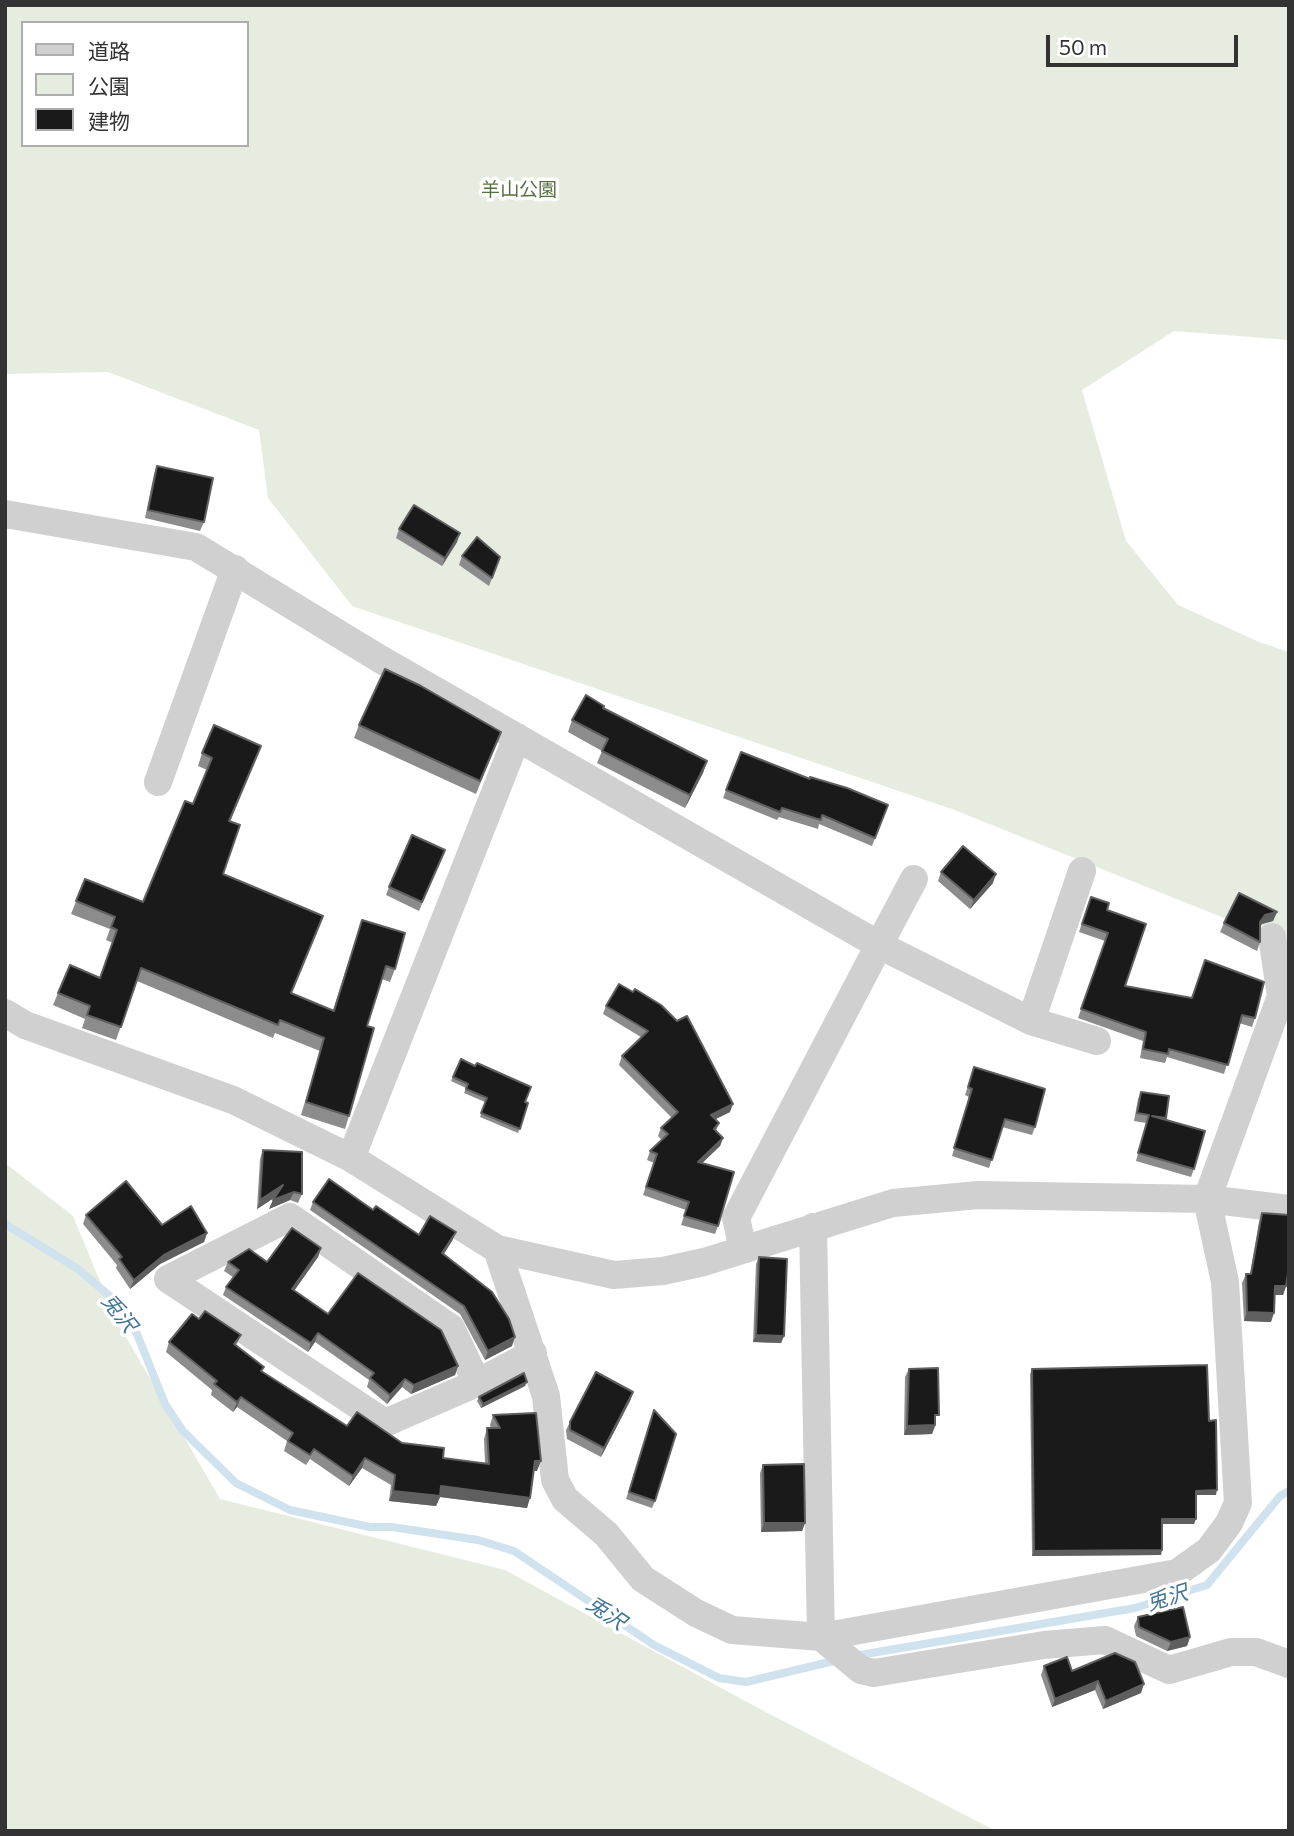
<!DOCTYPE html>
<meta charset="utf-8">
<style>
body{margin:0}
#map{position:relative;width:1294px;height:1836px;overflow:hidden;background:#fff;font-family:Commissioner,"Noto Sans JP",sans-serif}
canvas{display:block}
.frame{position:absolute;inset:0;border:7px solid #333;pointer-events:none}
.legend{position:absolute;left:21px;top:21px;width:228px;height:126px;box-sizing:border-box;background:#fff;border:2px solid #adadad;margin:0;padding:9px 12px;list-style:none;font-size:21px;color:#333}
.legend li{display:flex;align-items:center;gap:14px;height:35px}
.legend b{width:35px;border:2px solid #adadad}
.scale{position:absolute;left:1046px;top:35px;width:192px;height:32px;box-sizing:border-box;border:4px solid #333;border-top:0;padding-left:9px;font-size:21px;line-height:24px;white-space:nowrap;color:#333;-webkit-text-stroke:5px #fff;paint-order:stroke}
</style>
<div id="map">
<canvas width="1294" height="1836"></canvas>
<div class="frame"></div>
<ul class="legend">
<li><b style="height:9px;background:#d0d0d0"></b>道路</li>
<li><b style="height:19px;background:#e6ecdf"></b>公園</li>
<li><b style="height:19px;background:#1a1a1a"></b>建物</li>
</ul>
<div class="scale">50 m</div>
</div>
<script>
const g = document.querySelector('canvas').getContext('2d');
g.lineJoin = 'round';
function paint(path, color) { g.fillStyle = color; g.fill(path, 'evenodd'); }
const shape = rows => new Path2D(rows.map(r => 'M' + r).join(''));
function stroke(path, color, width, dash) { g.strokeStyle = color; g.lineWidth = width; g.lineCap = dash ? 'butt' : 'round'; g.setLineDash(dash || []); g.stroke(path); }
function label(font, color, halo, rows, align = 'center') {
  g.font = font + ' Commissioner,"Noto Sans JP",sans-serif'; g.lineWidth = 7; g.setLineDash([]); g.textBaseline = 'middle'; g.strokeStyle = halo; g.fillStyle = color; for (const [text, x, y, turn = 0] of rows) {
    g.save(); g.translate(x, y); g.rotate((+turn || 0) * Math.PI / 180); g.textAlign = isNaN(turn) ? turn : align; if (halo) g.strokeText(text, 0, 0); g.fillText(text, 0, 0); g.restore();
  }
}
paint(shape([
 [5,5,1289,5,1289,340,1174,331,1082,390,1126,541,1178,605,1259,642,1289,652,1289,944,952,809,352,606,268,498,259,430,108,372,5,374],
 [23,23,247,23,247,145,23,145],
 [5,1163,73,1216,115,1318,220,1499,505,1570,758,1708,996,1831,5,1831]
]), '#e6ecdf');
stroke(shape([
 [5,1224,78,1269,111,1297,137,1334,165,1404,183,1431,236,1483,290,1510,370,1527,392,1527,478,1540,514,1551,654,1645,719,1678,746,1682,838,1660],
 [854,1656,1135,1608,1207,1585,1280,1496,1289,1491]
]), '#cfe2ee', 8);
stroke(shape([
 [5,514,196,547,380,659,879,945,736,1218,743,1249],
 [158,782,235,569],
 [914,879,879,945,1031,1021,1097,1041],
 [5,1013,25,1025,233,1100,351,1158,497,1249,614,1275,663,1271,704,1262,893,1203,978,1195,1207,1199,1289,1209],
 [1031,1021,1082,871],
 [351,1158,517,737],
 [813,1227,821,1637],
 [497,1249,546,1396,555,1480,565,1499,606,1534,643,1579,696,1613,732,1630,821,1637,1177,1573,1209,1550,1229,1523,1238,1503,1225,1282,1207,1199,1281,996,1272,937],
 [477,1383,451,1328,290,1217,168,1279,385,1423,477,1383,533,1353],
 [821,1637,861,1670,874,1673,1044,1645,1105,1640,1169,1670,1231,1652,1256,1652,1289,1664]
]), '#d0d0d0', 28);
paint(shape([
 [157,466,204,522,200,531,145,518,154,474],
 [399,529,457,542,442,566,396,538],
 [462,556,500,557,489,586,459,565],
 [603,708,707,761,703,773,685,808,597,763,602,751,568,732,572,720],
 [359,725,501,732,476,794,354,738],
 [261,746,230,822,223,874,323,916,291,994,333,1010,362,920,395,969,390,982,382,979,367,1026,349,1116,345,1129,301,1115,320,1051,275,1033,273,1038,137,981,116,1040,82,1028,85,1019,53,1005,58,993,100,978,113,943,106,940,110,929,71,914,85,879,143,902,193,804,207,770,198,766,202,753],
 [741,752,810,779,888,805,872,846,819,824,818,829,779,817,777,820,723,798],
 [445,850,419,911,386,895,389,887],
 [941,872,993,883,970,909,938,881],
 [1091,897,1107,910,1125,986,1255,1018,1252,1027,1239,1023,1224,1074,1167,1057,1165,1063,1140,1058,1143,1041,1078,1018,1105,941,1079,932],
 [1277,912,1273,921,1262,924,1260,926,1260,942,1257,951,1220,932,1224,923],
 [619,984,730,1112,715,1119,719,1123,716,1131,723,1138,720,1146,702,1163,718,1226,715,1234,681,1225,686,1210,643,1195,654,1163,647,1160,650,1151,662,1140,658,1136,661,1128,672,1118,619,1065,622,1056,641,1037,603,1014,606,1006],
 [461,1059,528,1103,518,1133,480,1117,485,1102,464,1093,466,1088,451,1081],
 [974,1067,1035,1127,1032,1135,1002,1127,989,1168,952,1156,969,1097,965,1095],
 [1141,1092,1169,1096,1165,1120,1194,1169,1191,1177,1136,1161,1146,1123,1134,1121,1138,1099],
 [263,1150,302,1194,298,1203,290,1200,269,1209,274,1198,257,1209,260,1159],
 [313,1202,419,1235,456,1232,452,1241,444,1254,512,1346,485,1360,460,1314,310,1210],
 [1262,1213,1286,1286,1283,1295,1275,1295,1271,1322,1244,1321,1242,1283,1246,1274,1250,1274,1259,1222],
 [86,1215,162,1225,207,1233,204,1242,160,1264,130,1289,116,1268,117,1265,83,1224],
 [321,1248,318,1257,294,1291,328,1314,458,1366,455,1375,411,1394,402,1387,387,1404,367,1387,369,1380,315,1342,308,1352,223,1295,226,1287,233,1277,224,1271,228,1262,267,1262],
 [759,1257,784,1336,781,1343,753,1342,756,1264],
 [199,1319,241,1335,236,1346,264,1367,262,1371,347,1426,402,1443,443,1458,485,1463,484,1439,487,1428,491,1428,490,1425,493,1415,537,1471,533,1471,527,1508,440,1497,436,1506,389,1501,391,1485,362,1468,349,1486,310,1459,306,1465,284,1451,287,1441,237,1407,233,1412,211,1395,212,1390,166,1352,169,1342],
 [909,1369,936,1424,932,1434,904,1435,905,1377],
 [1032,1369,1209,1421,1216,1495,1196,1495,1194,1524,1162,1524,1161,1555,1032,1556,1030,1374],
 [525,1386,481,1408,477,1401,479,1397],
 [633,1392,630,1401,601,1457,567,1439,566,1430,570,1422],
 [654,1410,655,1501,652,1508,626,1499],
 [763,1465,805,1523,802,1531,761,1532,760,1473],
 [1138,1617,1190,1637,1187,1646,1167,1651,1136,1636,1134,1626],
 [1044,1666,1072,1671,1141,1693,1103,1709,1095,1690,1052,1707,1041,1675]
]), '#8c8c8c');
paint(shape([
 [460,533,457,542,442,566,445,558],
 [707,761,703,773,685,808,690,795],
 [996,874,993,883,970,909,974,900],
 [1277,912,1273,921,1262,924,1257,930,1260,922,1265,915],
 [733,1104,730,1112,708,1123,711,1115],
 [723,1138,720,1146,695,1170,698,1162],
 [283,1185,280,1194,257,1209,260,1200],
 [294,1192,290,1200,269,1209,273,1200],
 [456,1232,452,1241,439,1261,442,1253],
 [207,1233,204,1242,160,1264,130,1289,134,1280,164,1255],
 [321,1248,318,1257,289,1298,292,1289],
 [1275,1286,1286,1286,1283,1295,1272,1295],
 [1247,1312,1274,1313,1271,1322,1244,1321],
 [318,1333,315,1342,308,1352,311,1343],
 [756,1335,784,1336,781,1343,753,1342],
 [515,1337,512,1346,485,1360,488,1351],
 [458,1366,455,1375,411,1394,414,1385],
 [405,1379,402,1387,387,1404,390,1395],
 [527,1382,525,1386,481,1408,483,1404],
 [633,1392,630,1401,601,1457,604,1448],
 [241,1397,237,1407,233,1412,237,1402],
 [935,1425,932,1434,904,1435,907,1426],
 [365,1458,362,1468,349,1486,353,1476],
 [535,1461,541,1461,537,1471,531,1471],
 [441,1486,530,1498,527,1508,440,1497,436,1506,389,1501,393,1491],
 [1217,1490,1216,1495,1194,1495,1196,1491],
 [1162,1519,1196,1519,1194,1524,1160,1524],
 [764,1523,805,1523,802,1531,761,1532],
 [1162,1550,1161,1555,1032,1556,1034,1551],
 [1190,1637,1187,1646,1167,1651,1171,1642],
 [1098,1681,1095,1690,1052,1707,1055,1699],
 [1144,1684,1141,1693,1103,1709,1106,1701]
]), '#5f5f5f');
const building = shape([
 [157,466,213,478,204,522,148,510,157,466],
 [414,505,460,533,445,558,399,529,414,505],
 [477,537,500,557,492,578,462,556,477,537],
 [385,669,421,686,501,732,480,781,359,725,385,669],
 [586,695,604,706,603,708,707,761,690,795,602,751,608,739,572,720,586,695],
 [214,725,261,746,229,821,240,825,223,874,323,916,291,993,334,1011,362,920,405,933,395,969,386,966,367,1026,374,1028,349,1116,306,1102,324,1038,280,1020,278,1025,141,968,121,1027,87,1015,90,1006,58,993,70,965,100,978,117,930,111,927,115,917,76,901,85,879,143,902,185,801,193,804,212,758,202,753,214,725],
 [741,752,810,779,810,777,847,788,888,805,875,838,822,815,821,820,782,808,780,812,726,790,741,752],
 [412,835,445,850,422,902,389,887,412,835],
 [963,846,996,874,974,900,941,872,963,846],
 [1239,893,1277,912,1265,915,1260,922,1260,942,1224,923,1239,893],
 [1091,897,1109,903,1107,910,1146,924,1125,986,1192,998,1205,960,1264,982,1255,1018,1242,1015,1228,1065,1169,1049,1168,1054,1143,1049,1146,1032,1081,1009,1108,933,1082,924,1091,897],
 [619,984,633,992,635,989,661,1005,677,1021,687,1016,733,1104,711,1115,719,1123,714,1129,723,1138,698,1162,734,1172,718,1226,684,1216,689,1202,646,1187,657,1154,650,1151,668,1134,661,1128,678,1112,622,1056,648,1031,606,1006,619,984],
 [461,1059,475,1066,477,1063,531,1087,525,1102,528,1103,520,1129,481,1113,487,1098,466,1089,468,1084,453,1077,461,1059],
 [974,1067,1045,1089,1035,1127,1005,1119,992,1160,954,1148,972,1089,968,1087,974,1067],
 [1141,1092,1169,1096,1166,1118,1152,1116,1205,1131,1194,1169,1138,1153,1149,1115,1137,1113,1141,1092],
 [263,1150,302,1152,302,1194,294,1192,273,1200,283,1185,260,1200,263,1150],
 [329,1179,373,1210,376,1206,419,1235,430,1216,456,1232,442,1253,492,1292,509,1319,515,1337,488,1351,464,1306,313,1202,329,1179],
 [126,1181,162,1225,191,1206,207,1233,164,1255,134,1280,119,1259,122,1257,86,1215,126,1181],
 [1262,1213,1289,1215,1289,1268,1286,1286,1275,1286,1274,1313,1247,1312,1246,1274,1251,1274,1262,1213],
 [292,1228,321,1248,292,1289,328,1314,358,1273,441,1330,458,1366,414,1385,405,1379,390,1395,370,1378,374,1373,318,1333,311,1343,226,1287,239,1270,228,1262,249,1249,267,1262,292,1228],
 [759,1257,787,1259,784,1336,756,1335,759,1257],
 [205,1311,241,1335,234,1344,264,1367,261,1371,347,1426,357,1412,402,1443,444,1448,443,1458,489,1464,487,1428,500,1428,493,1415,536,1413,541,1461,535,1461,530,1498,441,1486,440,1496,393,1491,395,1475,365,1458,353,1476,314,1449,310,1455,288,1441,293,1433,241,1397,237,1402,214,1384,217,1381,169,1342,192,1314,199,1319,205,1311],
 [1207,1365,1209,1421,1216,1420,1217,1490,1196,1491,1196,1519,1162,1519,1162,1550,1034,1551,1032,1369,1207,1365],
 [938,1368,939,1415,935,1415,935,1425,907,1426,909,1369,938,1368],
 [596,1372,633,1392,604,1448,570,1430,570,1422,596,1372],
 [524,1373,527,1382,483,1404,479,1397,524,1373],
 [654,1410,676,1434,655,1501,629,1492,654,1410],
 [804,1464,805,1523,764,1523,763,1465,804,1464],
 [1183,1607,1190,1637,1171,1642,1139,1627,1138,1617,1183,1607],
 [1115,1653,1135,1662,1144,1684,1106,1701,1098,1681,1055,1699,1044,1666,1067,1657,1072,1671,1115,1653]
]);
paint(building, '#1a1a1a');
stroke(building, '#5f5f5f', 2);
label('19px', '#56703f', '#fff', [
 ["羊山公園",519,190]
]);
label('italic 21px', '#3f7597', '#fff', [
 ["兎沢",119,1313,52],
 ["兎沢",1167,1598,-17],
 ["兎沢",606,1613,34]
]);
</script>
